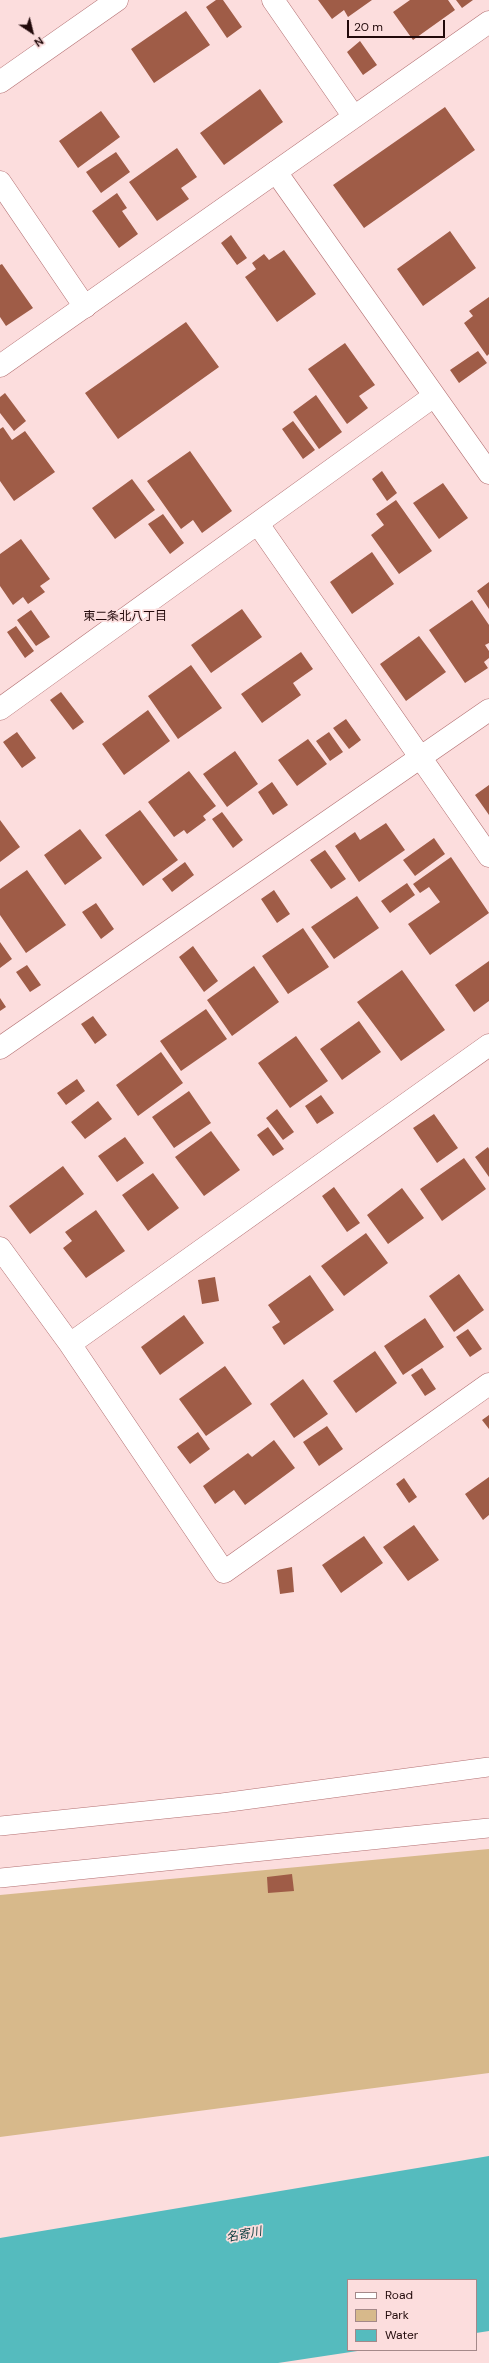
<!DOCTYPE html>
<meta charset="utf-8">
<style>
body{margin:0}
#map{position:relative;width:489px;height:2363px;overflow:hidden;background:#fcdddd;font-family:"DM Sans",sans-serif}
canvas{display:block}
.legend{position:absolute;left:347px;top:2279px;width:130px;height:72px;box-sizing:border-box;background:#fcdddd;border:1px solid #a48889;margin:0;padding:5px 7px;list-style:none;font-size:12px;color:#21090a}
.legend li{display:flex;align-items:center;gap:8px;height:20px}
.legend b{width:20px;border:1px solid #a48889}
.north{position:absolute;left:12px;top:12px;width:40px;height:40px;-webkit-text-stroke:3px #fcdddd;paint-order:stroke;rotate:145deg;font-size:11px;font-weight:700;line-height:16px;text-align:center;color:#21090a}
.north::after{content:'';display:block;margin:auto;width:14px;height:18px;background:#21090a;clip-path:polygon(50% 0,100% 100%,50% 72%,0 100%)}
.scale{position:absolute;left:347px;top:20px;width:98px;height:18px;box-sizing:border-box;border:2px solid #21090a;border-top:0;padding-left:5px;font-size:12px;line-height:14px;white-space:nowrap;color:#21090a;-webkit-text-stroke:3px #fcdddd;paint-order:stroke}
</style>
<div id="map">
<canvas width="489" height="2363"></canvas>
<ul class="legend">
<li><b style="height:5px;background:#fff"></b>Road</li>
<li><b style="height:11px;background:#d7b98b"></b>Park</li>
<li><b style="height:11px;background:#55bbbe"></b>Water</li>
</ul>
<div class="north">N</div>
<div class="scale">20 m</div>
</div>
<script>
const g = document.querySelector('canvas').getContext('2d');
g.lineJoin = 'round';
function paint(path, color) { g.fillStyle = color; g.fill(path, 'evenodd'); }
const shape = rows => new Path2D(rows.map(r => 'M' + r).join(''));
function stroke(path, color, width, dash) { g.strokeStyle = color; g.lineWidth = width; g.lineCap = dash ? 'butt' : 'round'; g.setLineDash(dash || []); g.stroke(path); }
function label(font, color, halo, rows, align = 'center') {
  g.font = font + ' "DM Sans","Noto Sans JP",sans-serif'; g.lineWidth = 3.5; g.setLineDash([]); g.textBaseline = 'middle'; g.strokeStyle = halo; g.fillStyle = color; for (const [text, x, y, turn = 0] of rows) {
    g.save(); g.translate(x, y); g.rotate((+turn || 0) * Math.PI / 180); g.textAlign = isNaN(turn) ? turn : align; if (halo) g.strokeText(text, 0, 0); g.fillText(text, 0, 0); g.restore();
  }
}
paint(shape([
 [489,1849,489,2073,0,2137,0,1895]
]), '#d7b98b');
paint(shape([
 [489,2156,489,2331,476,2333,476,2280,348,2280,348,2350,364,2350,278,2363,0,2363,0,2238]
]), '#55bbbe');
paint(shape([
 [216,0,223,0,242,27,227,38,206,7],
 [318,0,372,0,348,17,344,10,332,19],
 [410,0,448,0,455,10,413,40,393,12],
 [456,0,473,0,462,8],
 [186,11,210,45,154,83,131,49],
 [360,41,377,65,363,75,347,52],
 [260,89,283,122,224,165,200,133],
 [445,107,475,150,364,228,333,185],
 [101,111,120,137,78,168,59,141],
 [177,148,197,177,181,188,189,199,157,221,129,182],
 [116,152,130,172,101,193,86,172],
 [117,193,127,208,122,211,138,234,119,248,92,211],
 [450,231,476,268,423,306,397,269],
 [231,235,247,258,237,265,221,243],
 [284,250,316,294,277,322,245,277,256,269,252,263,264,254,269,260],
 [2,264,33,308,6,326,0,317,0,265],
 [489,297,489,354,487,356,464,323,473,316,469,311],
 [186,322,219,367,118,439,85,393],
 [345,343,375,385,359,396,368,408,347,424,308,369],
 [478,351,487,363,459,383,450,370],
 [5,393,26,421,14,431,0,413,0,397],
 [316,395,342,432,319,449,293,412],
 [293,421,315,450,303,459,282,429],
 [3,427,12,440,25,431,55,472,14,501,0,481,0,429],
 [190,451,232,511,202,533,193,520,181,529,147,481],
 [382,471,397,493,387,501,372,479],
 [132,479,155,510,115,539,92,508],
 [443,483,468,518,439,539,413,503],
 [396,500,432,551,399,574,371,535,384,525,376,514],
 [163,514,184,543,170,554,148,524],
 [21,539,50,579,40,586,45,592,28,604,23,597,13,605,0,586,0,554],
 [372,552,394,584,352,614,330,582],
 [489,582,489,609,477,591],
 [472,600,489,625,489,643,485,645,489,651,489,658,484,662,488,668,465,683,429,630],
 [242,609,262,637,211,673,191,645],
 [31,610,50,637,36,646,17,620],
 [16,626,34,651,25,658,7,632],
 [419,636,446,672,406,701,380,664],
 [301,652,313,669,293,683,301,695,262,723,241,694],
 [191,665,222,708,178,739,148,696],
 [61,692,84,722,73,730,50,700],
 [148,710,170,741,124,775,102,744],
 [346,719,361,740,349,749,333,728],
 [17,732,36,758,22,768,3,742],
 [329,732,343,752,330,761,316,741],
 [308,739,327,764,297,786,278,760],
 [235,751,258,784,227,807,203,774],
 [189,771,216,806,203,816,206,820,187,834,184,830,174,837,148,802],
 [272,782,288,805,273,815,258,792],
 [489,785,489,815,475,795],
 [140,810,178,860,143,886,105,835],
 [222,812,243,840,233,848,212,819],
 [0,820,20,847,0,862],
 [386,823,405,850,359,882,335,846,355,832,360,840],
 [80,829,102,858,65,885,44,855],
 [434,838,445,854,415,876,403,860],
 [325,850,346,879,331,889,310,860],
 [451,857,489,913,430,955,408,924,440,902,429,887,420,893,413,884],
 [185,862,194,875,172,892,162,879],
 [27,870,66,925,26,953,0,915,0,889],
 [407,883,415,895,390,913,381,901],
 [274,890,290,914,277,923,261,899],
 [357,896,379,928,334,959,311,927],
 [96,903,114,929,101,939,82,912],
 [303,928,329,967,288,994,262,956],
 [0,942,12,959,0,968],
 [193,946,218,981,204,992,179,957],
 [489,961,489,1001,474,1012,455,985],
 [27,965,41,985,30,992,16,972],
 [254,966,279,1002,232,1036,207,1000],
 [402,970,445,1030,401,1061,357,1002],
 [0,998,6,1007,0,1011],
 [206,1009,227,1039,181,1071,160,1041],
 [93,1016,107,1035,95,1044,81,1024],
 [359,1021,381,1052,342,1080,320,1049],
 [296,1036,328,1081,290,1108,258,1063],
 [161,1052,183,1083,138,1116,116,1085],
 [77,1079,85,1091,66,1105,57,1093],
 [189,1091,211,1123,174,1148,152,1117],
 [321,1095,334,1113,317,1124,305,1106],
 [98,1101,112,1119,85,1139,71,1122],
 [277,1109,294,1132,283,1140,266,1118],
 [434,1114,458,1148,437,1163,413,1128],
 [268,1127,284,1149,273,1156,257,1135],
 [211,1131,240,1170,204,1196,175,1157],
 [125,1137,144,1163,117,1182,98,1156],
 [488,1147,489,1149,489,1177,475,1157],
 [464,1158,486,1189,442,1221,420,1189],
 [63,1166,84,1194,30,1234,9,1206],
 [153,1173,179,1208,148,1231,122,1195],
 [334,1187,360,1223,347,1232,322,1196],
 [402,1188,424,1218,388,1244,367,1215],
 [96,1210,125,1251,86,1278,63,1248,72,1241,65,1232],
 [366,1233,388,1263,344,1296,321,1266],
 [459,1274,484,1310,454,1332,429,1296],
 [310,1275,334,1310,284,1345,272,1327,280,1322,268,1305],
 [215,1277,219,1301,202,1304,198,1280],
 [184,1315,204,1343,160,1375,141,1347],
 [425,1318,444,1347,403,1375,384,1346],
 [468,1329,482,1349,470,1357,456,1337],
 [375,1351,397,1383,356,1413,333,1381],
 [225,1366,252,1404,206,1436,179,1399],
 [422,1368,436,1389,425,1396,411,1375],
 [303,1379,328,1414,294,1438,270,1404],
 [489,1415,489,1429,482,1420],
 [327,1426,343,1449,319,1466,303,1442],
 [198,1432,210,1449,190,1464,177,1447],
 [274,1440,295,1468,245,1505,234,1490,215,1504,203,1486,248,1453,252,1457],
 [489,1477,489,1515,483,1520,465,1494],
 [404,1478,417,1497,409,1503,396,1484],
 [414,1525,439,1560,408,1581,383,1547],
 [364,1536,383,1563,341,1593,322,1565],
 [292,1567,294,1592,280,1594,277,1570],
 [292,1874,294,1891,268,1893,267,1877]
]), '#9f5c47');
const lane = shape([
 [0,1826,222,1803,489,1767],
 [0,1878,489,1828]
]);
const street = shape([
 [276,172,489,473],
 [0,182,85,307],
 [258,524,489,856],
 [0,709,434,396],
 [0,1048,489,710],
 [0,1248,70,1344,224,1572,489,1384],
 [70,1344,489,1045]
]);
const secondary = shape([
 [273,0,354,117],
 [0,82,117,0],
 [0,366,489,22]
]);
stroke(lane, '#b37072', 20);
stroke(street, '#b37072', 23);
stroke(secondary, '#b37072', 23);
stroke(lane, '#fff', 19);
stroke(street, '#fff', 22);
stroke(secondary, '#fff', 22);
label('12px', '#21090a', '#fcdddd', [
 ["東二条北八丁目",125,617]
]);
label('italic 12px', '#0c3d3f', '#fcdddd', [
 ["名寄川",244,2235,-11]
]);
</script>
